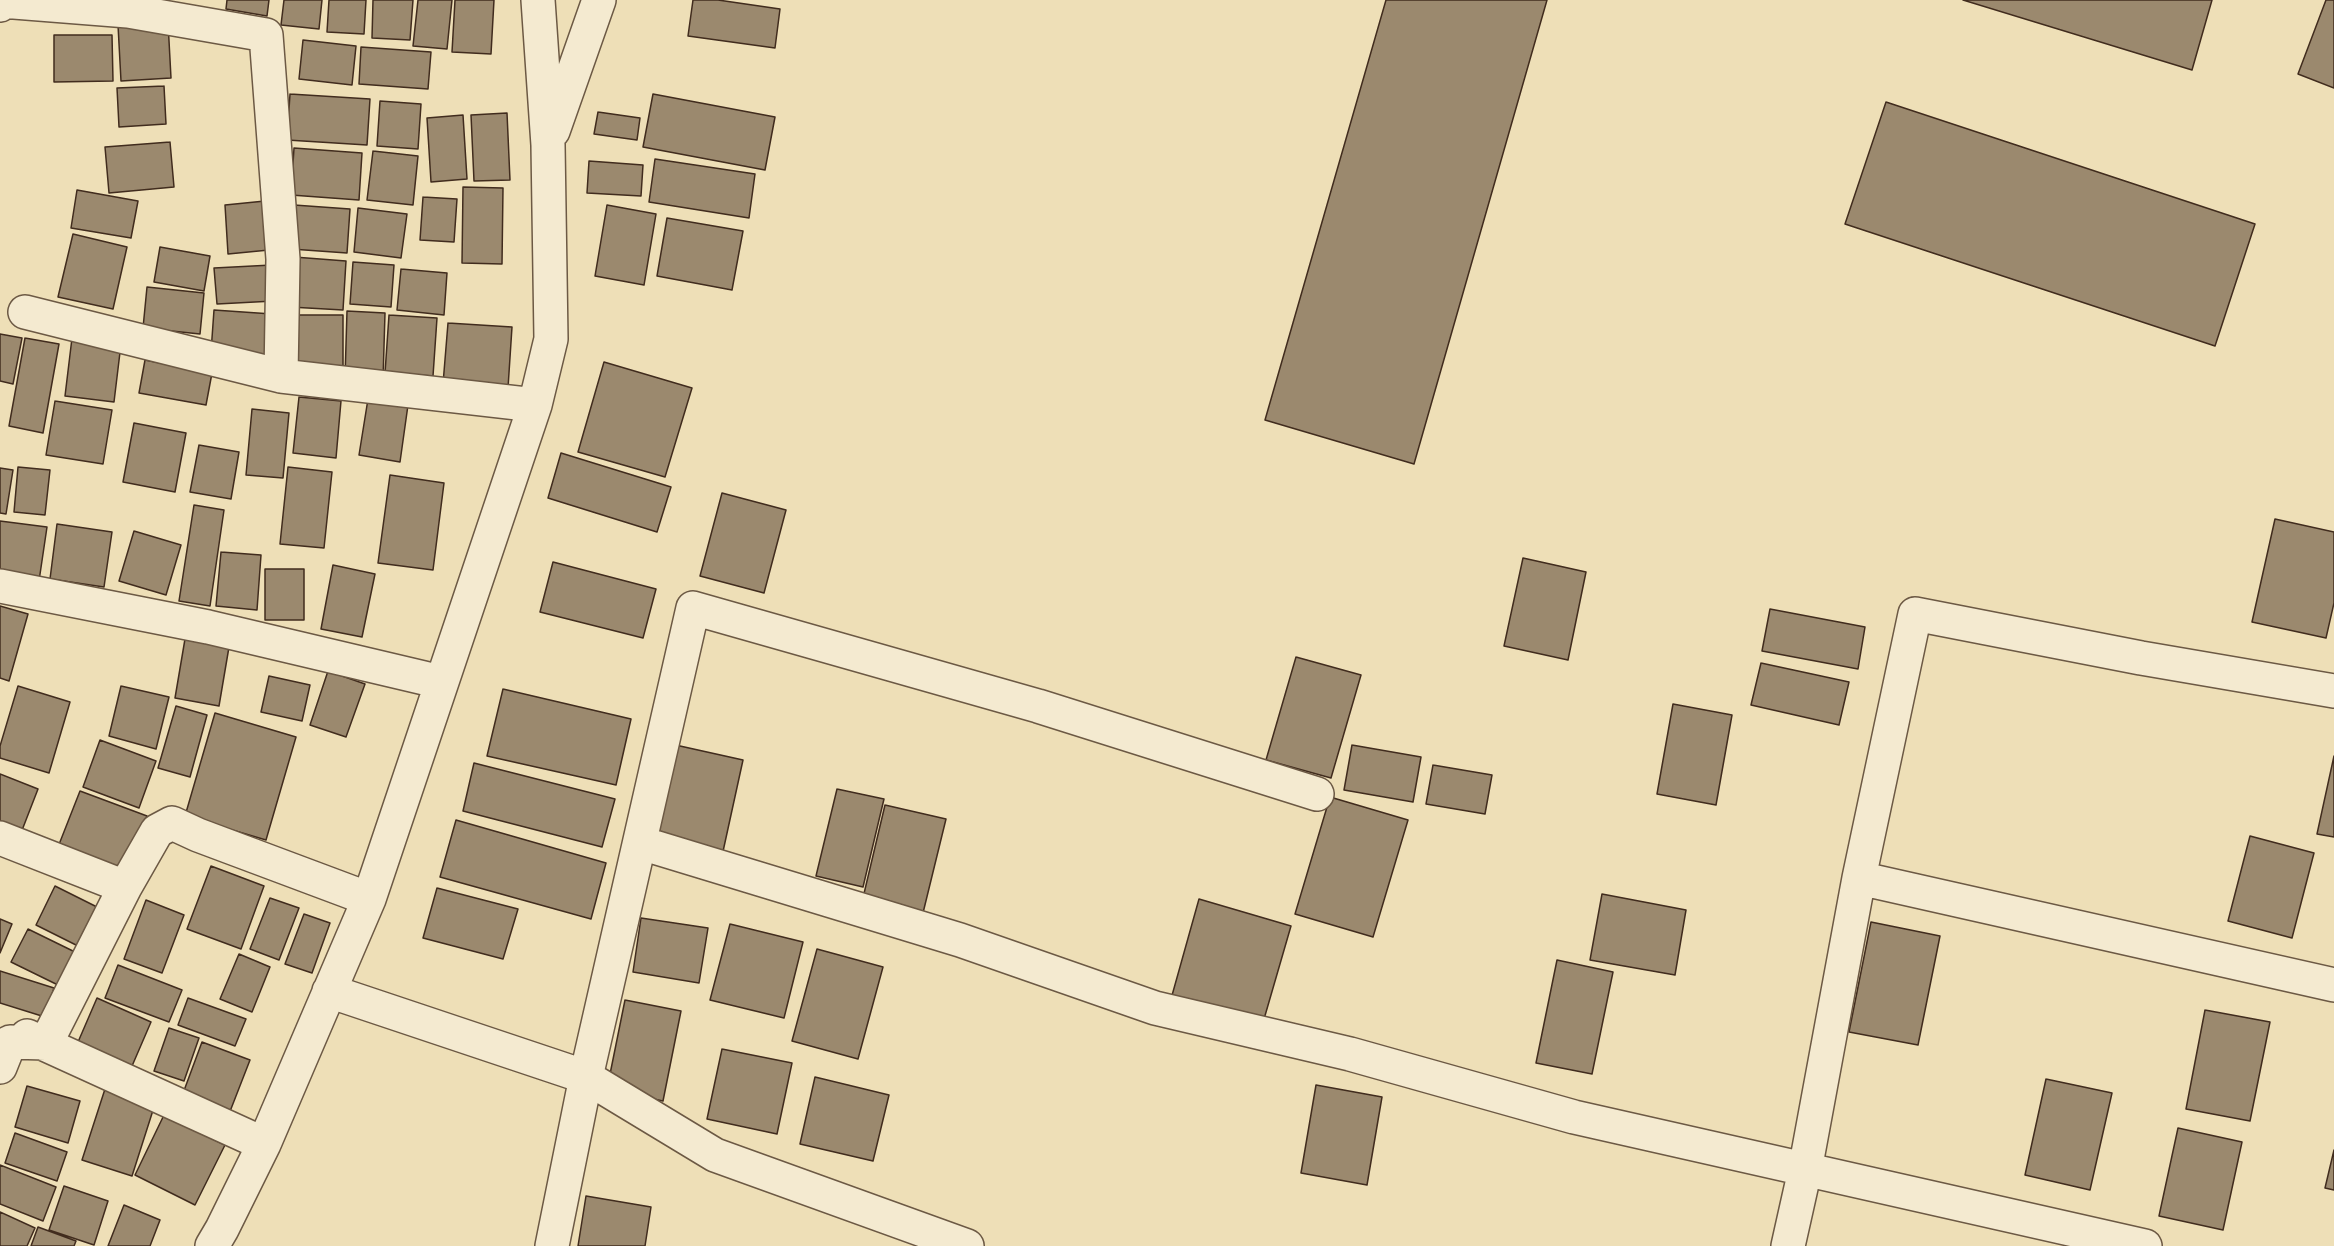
<!DOCTYPE html>
<style>
body{margin:0}
canvas{display:block;background:#eedfb7}
</style>
<canvas width="2334" height="1246"></canvas>
<script>
const g = document.querySelector('canvas').getContext('2d');
g.lineJoin = 'round';
function paint(path, color) { g.fillStyle = color; g.fill(path, 'evenodd'); }
const shape = rows => new Path2D(rows.map(r => 'M' + r).join(''));
function stroke(path, color, width, dash) { g.strokeStyle = color; g.lineWidth = width; g.lineCap = dash ? 'butt' : 'round'; g.setLineDash(dash || []); g.stroke(path); }
const building = shape([
 [227,0,269,0,267,16,226,9,227,0],
 [284,0,322,0,319,29,281,25,284,0],
 [329,0,366,0,364,34,327,32,329,0],
 [373,0,413,0,410,40,372,38,373,0],
 [418,0,452,0,447,49,413,46,418,0],
 [455,0,494,0,491,54,452,52,455,0],
 [693,0,718,0,780,9,775,48,688,36,693,0],
 [1386,0,1547,0,1414,464,1265,420,1386,0],
 [1963,0,2212,0,2192,70,1963,0],
 [2326,0,2334,0,2334,88,2298,74,2326,0],
 [168,22,171,78,121,81,118,25,168,22],
 [54,35,112,35,113,81,54,82,54,35],
 [303,40,356,46,352,85,299,79,303,40],
 [361,47,431,52,428,89,359,84,361,47],
 [164,86,166,124,119,127,117,88,164,86],
 [290,94,370,99,367,145,287,140,290,94],
 [653,94,775,117,765,170,643,147,653,94],
 [380,101,421,104,418,149,377,146,380,101],
 [1886,102,2255,224,2215,346,1845,224,1886,102],
 [598,112,640,118,637,140,594,134,598,112],
 [507,113,510,180,474,181,471,115,507,113],
 [463,115,467,179,431,182,427,118,463,115],
 [170,142,174,187,109,193,105,147,170,142],
 [294,148,362,153,359,200,291,195,294,148],
 [373,151,418,156,413,205,367,200,373,151],
 [655,159,755,174,749,218,649,202,655,159],
 [589,161,643,165,641,196,587,193,589,161],
 [463,187,503,188,502,264,462,263,463,187],
 [77,190,138,201,131,238,71,228,77,190],
 [423,197,457,199,454,242,420,240,423,197],
 [265,201,269,250,228,254,225,205,265,201],
 [294,205,350,209,347,253,291,249,294,205],
 [607,205,656,214,644,285,595,276,607,205],
 [358,208,407,214,401,258,354,252,358,208],
 [667,218,743,231,732,290,657,276,667,218],
 [73,234,127,247,113,309,58,297,73,234],
 [160,247,210,256,204,291,154,282,160,247],
 [294,257,346,261,343,310,290,307,294,257],
 [353,262,394,265,391,307,350,304,353,262],
 [272,265,274,301,217,304,214,268,272,265],
 [401,269,447,273,444,315,397,310,401,269],
 [147,287,204,293,200,334,143,328,147,287],
 [214,310,272,314,269,356,211,352,214,310],
 [347,311,385,313,383,380,345,378,347,311],
 [289,315,343,315,343,370,289,369,289,315],
 [389,315,437,318,433,376,385,373,389,315],
 [448,323,512,327,508,388,443,384,448,323],
 [0,334,22,338,13,384,0,381,0,334],
 [25,338,59,344,43,433,9,426,25,338],
 [72,338,121,344,114,402,65,396,72,338],
 [145,360,212,373,206,405,139,393,145,360],
 [604,362,692,388,665,477,578,452,604,362],
 [299,397,341,401,336,458,293,453,299,397],
 [368,399,408,405,400,462,359,455,368,399],
 [55,401,112,410,103,464,46,455,55,401],
 [252,409,289,413,283,478,246,475,252,409],
 [134,423,186,433,175,492,123,482,134,423],
 [199,445,239,452,231,499,190,492,199,445],
 [561,453,671,487,657,532,548,498,561,453],
 [18,467,50,470,45,515,14,512,18,467],
 [288,467,332,472,324,548,280,544,288,467],
 [0,468,13,470,6,514,0,513,0,468],
 [390,475,444,483,433,570,378,563,390,475],
 [722,493,786,510,764,593,700,576,722,493],
 [194,505,224,510,210,606,179,601,194,505],
 [2275,519,2334,532,2334,603,2326,638,2252,622,2275,519],
 [0,521,47,527,39,581,0,575,0,521],
 [57,524,112,532,104,587,50,579,57,524],
 [134,531,181,545,166,595,119,581,134,531],
 [221,552,261,555,257,610,216,606,221,552],
 [1523,558,1586,572,1568,660,1504,646,1523,558],
 [553,562,656,589,643,638,540,612,553,562],
 [333,565,375,574,362,637,321,629,333,565],
 [265,569,304,569,304,620,265,620,265,569],
 [0,606,28,614,9,681,0,678,0,606],
 [1770,609,1865,627,1858,669,1762,651,1770,609],
 [185,639,229,647,219,706,175,698,185,639],
 [1296,657,1361,675,1331,778,1266,760,1296,657],
 [1761,663,1849,682,1839,725,1751,705,1761,663],
 [328,671,365,684,346,737,310,725,328,671],
 [269,676,310,685,302,721,261,712,269,676],
 [18,686,70,702,49,773,0,758,0,746,18,686],
 [121,686,169,697,156,749,109,736,121,686],
 [503,689,631,719,616,785,487,756,503,689],
 [1673,704,1732,715,1716,805,1657,794,1673,704],
 [176,706,207,715,190,777,158,768,176,706],
 [215,713,296,737,266,840,185,816,215,713],
 [100,740,156,761,139,808,83,787,100,740],
 [671,744,743,760,722,856,650,841,671,744],
 [1352,745,1421,757,1413,802,1344,790,1352,745],
 [2334,756,2334,837,2317,834,2334,756],
 [474,763,615,799,602,847,463,811,474,763],
 [1433,765,1492,775,1485,814,1426,804,1433,765],
 [0,774,38,789,19,838,0,831,0,774],
 [837,789,884,799,863,887,816,876,837,789],
 [80,791,147,816,124,873,58,847,80,791],
 [1330,797,1408,820,1373,937,1295,914,1330,797],
 [885,805,946,819,922,917,862,902,885,805],
 [456,820,606,863,591,919,440,877,456,820],
 [2250,836,2314,853,2292,938,2228,921,2250,836],
 [211,866,264,886,241,949,187,929,211,866],
 [55,886,99,908,80,947,36,925,55,886],
 [437,888,518,909,503,959,423,938,437,888],
 [1602,894,1686,910,1675,975,1590,960,1602,894],
 [270,898,299,908,279,960,250,949,270,898],
 [1199,899,1291,926,1262,1026,1171,999,1199,899],
 [146,900,184,915,162,973,124,959,146,900],
 [304,914,330,923,312,973,285,964,304,914],
 [641,918,708,928,699,983,633,972,641,918],
 [0,919,12,924,0,953,0,919],
 [1871,922,1940,936,1918,1045,1849,1032,1871,922],
 [730,924,803,942,784,1018,710,1000,730,924],
 [28,929,77,953,60,986,11,962,28,929],
 [817,949,883,967,858,1059,792,1041,817,949],
 [239,954,270,967,252,1012,220,999,239,954],
 [1557,960,1613,972,1592,1074,1536,1063,1557,960],
 [118,965,182,990,169,1022,105,998,118,965],
 [0,971,54,988,45,1017,0,1003,0,971],
 [97,998,151,1022,129,1073,75,1049,97,998],
 [188,998,246,1019,235,1046,178,1025,188,998],
 [625,1000,681,1011,663,1101,607,1089,625,1000],
 [2205,1010,2270,1022,2250,1121,2186,1109,2205,1010],
 [169,1028,199,1038,184,1081,154,1071,169,1028],
 [202,1042,250,1060,229,1114,182,1096,202,1042],
 [722,1049,792,1063,777,1134,707,1119,722,1049],
 [815,1077,889,1095,873,1161,800,1144,815,1077],
 [2046,1079,2112,1093,2090,1190,2025,1175,2046,1079],
 [1316,1085,1382,1097,1367,1185,1301,1173,1316,1085],
 [27,1086,80,1101,68,1143,15,1127,27,1086],
 [105,1089,155,1104,132,1176,82,1160,105,1089],
 [164,1115,225,1145,195,1205,135,1175,164,1115],
 [2178,1128,2242,1142,2223,1230,2159,1216,2178,1128],
 [15,1133,67,1152,57,1181,5,1163,15,1133],
 [2334,1150,2334,1190,2325,1188,2334,1150],
 [0,1165,56,1187,43,1221,0,1204,0,1165],
 [64,1186,108,1201,94,1245,49,1230,64,1186],
 [586,1196,651,1207,645,1246,578,1246,586,1196],
 [124,1205,160,1220,150,1246,108,1246,124,1205],
 [0,1212,35,1228,27,1246,0,1246,0,1212],
 [38,1227,76,1241,74,1246,31,1246,38,1227]
]);
paint(building, '#9b896e');
stroke(building, '#412c1e', 1.5);
const minor = shape([
 [0,5,1,1,128,11,266,35,283,259,281,376],
 [553,131,599,0],
 [25,312,281,376,535,405],
 [0,586,208,627,441,682],
 [0,838,125,887],
 [641,843,960,940,1155,1008,1350,1054,1574,1117,2145,1246],
 [1859,878,2334,985],
 [329,991,586,1077,715,1155,967,1246],
 [27,1036,264,1144],
 [0,1067,10,1042,46,1043,125,887,157,831,172,823,198,835,369,899],
 [212,1246,222,1229,264,1144,369,899,535,405,551,339,548,145,538,0],
 [552,1246,586,1077,693,608,1038,706,1317,794],
 [1788,1246,1805,1170,1859,878,1915,614,2141,658,2334,691]
]);
stroke(minor, '#6c5944', 36);
stroke(minor, '#f4ead0', 33);
</script>
